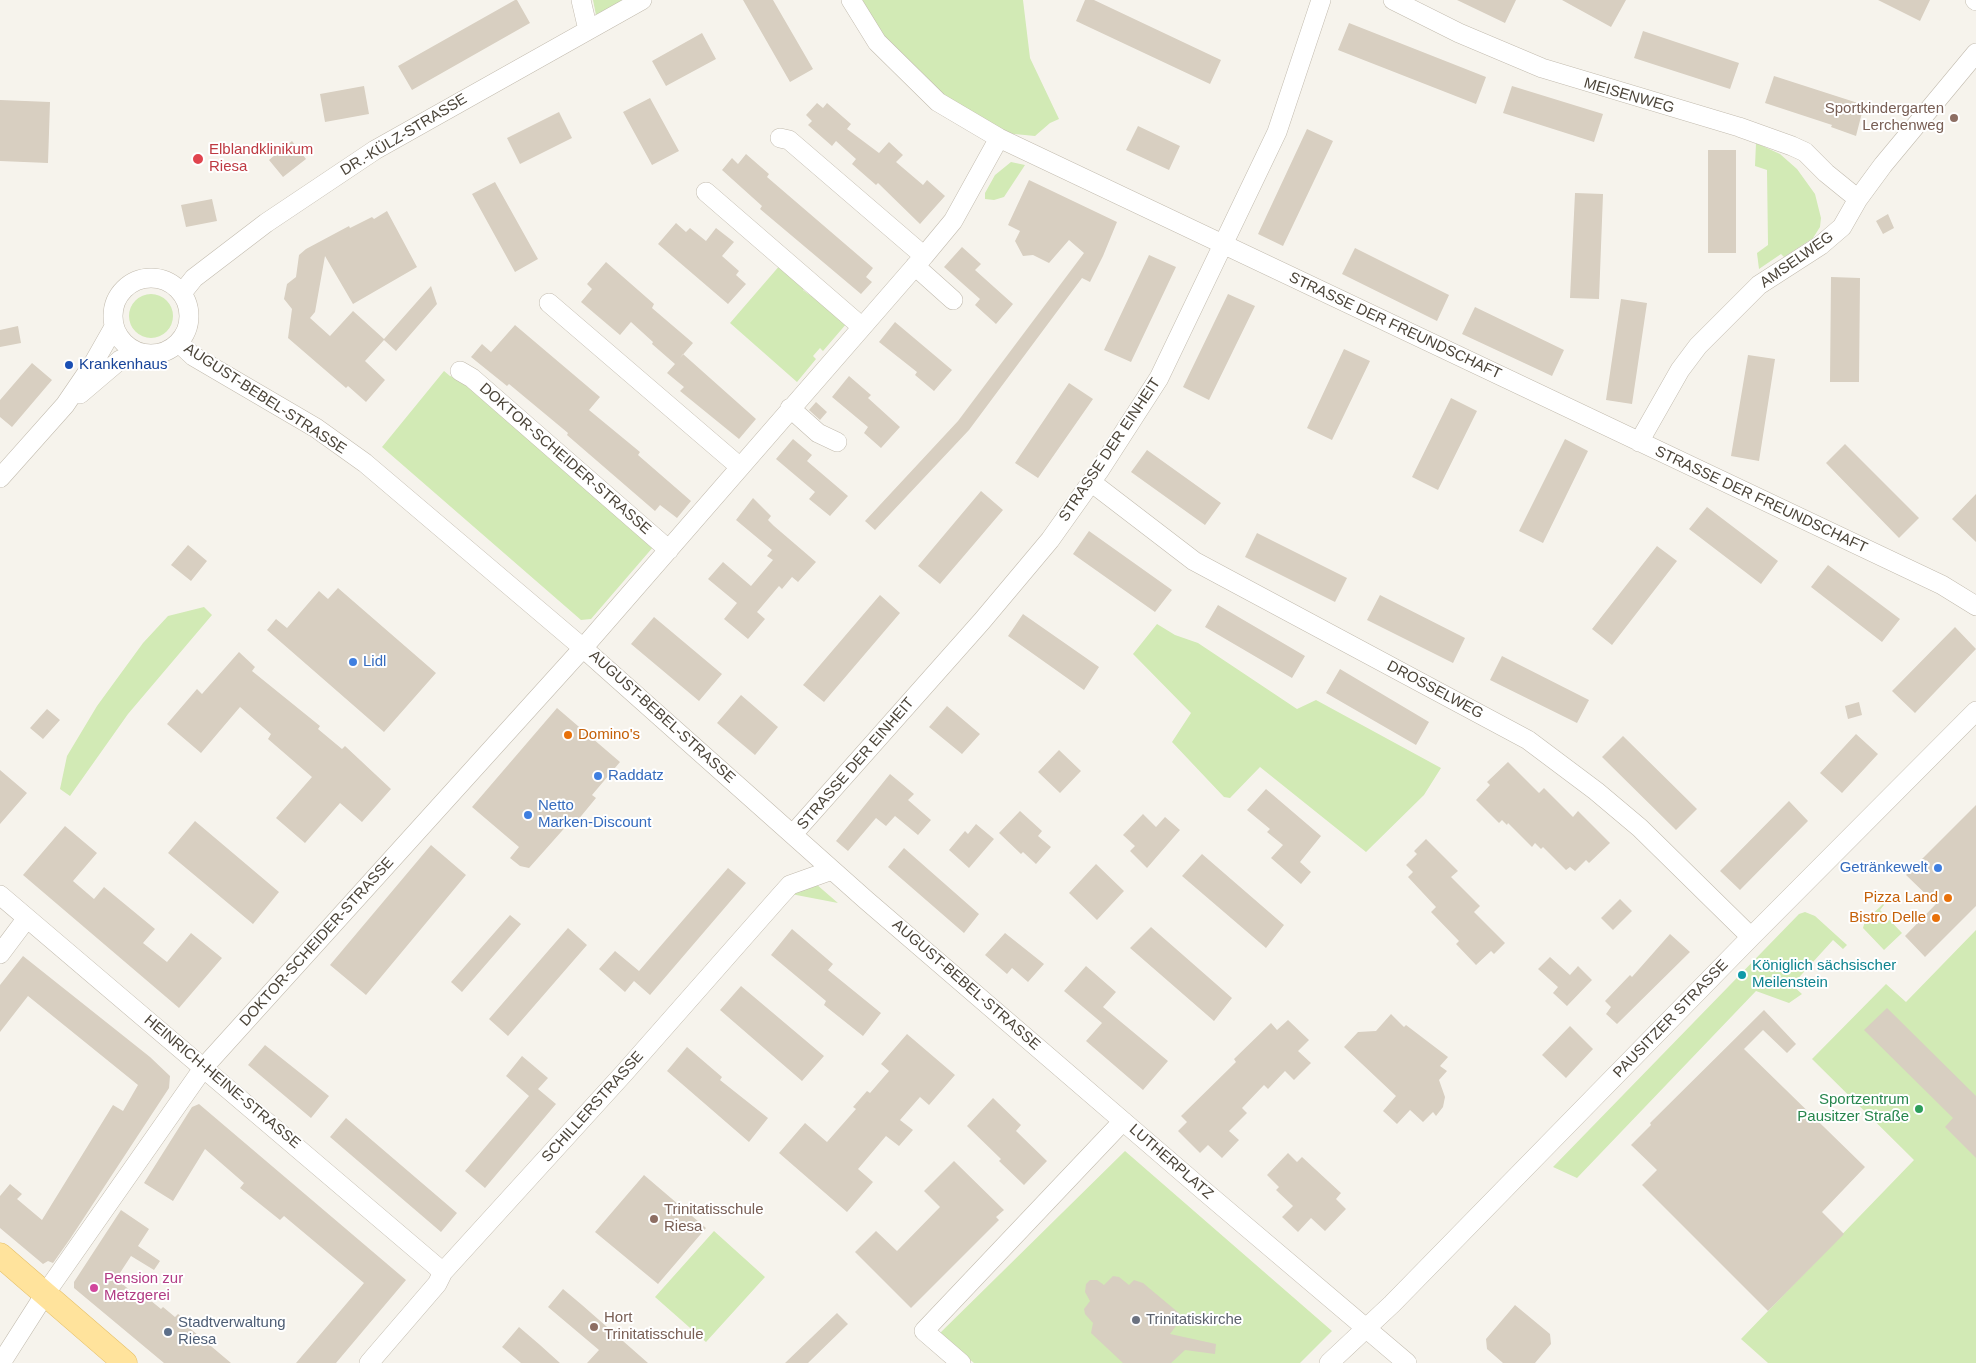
<!DOCTYPE html>
<meta charset="utf-8">
<style>
body{margin:0}
canvas{display:block;background:#f6f3ec}
</style>
<canvas width="1976" height="1363"></canvas>
<script>
const g = document.querySelector('canvas').getContext('2d');
g.lineJoin = 'round';
function paint(path, color) { g.fillStyle = color; g.fill(path, 'evenodd'); }
const shape = rows => new Path2D(rows.map(r => 'M' + r).join(''));
function stroke(path, color, width, dash) { g.strokeStyle = color; g.lineWidth = width; g.lineCap = dash ? 'butt' : 'round'; g.setLineDash(dash || []); g.stroke(path); }
function label(font, color, halo, rows, align = 'center') {
  g.font = font + ' Helvetica,sans-serif'; g.lineWidth = 4; g.setLineDash([]); g.textBaseline = 'middle'; g.strokeStyle = halo; g.fillStyle = color; for (const [text, x, y, turn = 0] of rows) {
    g.save(); g.translate(x, y); g.rotate((+turn || 0) * Math.PI / 180); g.textAlign = isNaN(turn) ? turn : align; if (halo) g.strokeText(text, 0, 0); g.fillText(text, 0, 0); g.restore();
  }
}
paint(shape([
 [593,0,626,0,596,15],
 [860,0,1023,0,1030,58,1059,119,1050,123,1035,136,1004,133,935,91,877,29],
 [1756,143,1780,154,1797,169,1815,194,1821,218,1820,227,1813,238,1784,257,1781,254,1759,269,1757,253,1768,245,1767,170,1755,166],
 [1011,162,1025,165,1004,197,994,200,985,199,985,193,995,175],
 [781,264,806,286,803,290,811,296,814,292,847,323,823,351,820,348,813,356,816,359,797,382,730,323],
 '129 316a22 22 0 1 1 44 0a22 22 0 1 1-44 0Z',
 [444,371,450,376,464,380,654,546,591,619,581,620,382,447],
 [204,607,212,615,128,714,70,796,60,789,67,756,97,706,143,643,168,616],
 [1157,624,1175,635,1198,643,1297,709,1316,700,1441,768,1424,795,1366,852,1260,767,1230,798,1224,797,1172,742,1191,713,1133,654],
 [816,884,838,903,791,894],
 [1883,904,1884,905,1880,910,1902,933,1884,950,1863,928,1865,921],
 [1805,912,1815,916,1847,945,1843,949,1833,940,1792,985,1802,994,1789,1003,1756,991,1577,1178,1553,1167,1799,914],
 [1976,930,1976,1363,1768,1363,1741,1339,1914,1160,1812,1059,1886,984,1906,1002],
 [1125,1151,1332,1331,1300,1363,974,1363,939,1334],
 [714,1231,765,1277,706,1342,655,1297]
]), '#d2eab5');
paint(shape([
 [515,0,517,0,530,23,412,90,398,66],
 [743,0,773,0,813,69,790,82],
 [1085,0,1094,0,1221,60,1210,84,1076,21],
 [1457,0,1516,0,1505,23],
 [1562,0,1626,0,1611,27],
 [1878,0,1930,0,1920,21],
 [1349,23,1486,77,1476,104,1338,50],
 [1643,31,1739,63,1730,89,1634,58],
 [702,33,716,59,666,86,652,61],
 [1774,76,1864,105,1856,136,1831,127,1832,125,1765,103],
 [364,86,369,114,325,122,320,94],
 [1512,86,1603,114,1594,142,1503,113],
 [650,98,679,151,652,165,623,112],
 [0,100,50,102,48,163,0,161],
 [817,103,823,108,827,103,851,124,847,129,879,153,889,142,903,155,896,162,923,185,927,180,945,196,920,224,878,183,876,185,852,164,856,159,836,141,832,146,808,125,812,121,806,115],
 [559,112,572,138,520,164,507,138],
 [1138,126,1180,146,1169,170,1126,150],
 [1307,129,1333,141,1283,246,1258,234],
 [292,141,306,159,283,177,269,160],
 [1708,150,1736,150,1736,253,1708,253],
 [746,154,769,174,767,177,873,268,866,277,872,282,861,294,760,209,762,206,722,170,732,158,738,164],
 [1029,180,1117,222,1103,256,1090,282,1082,278,969,430,875,530,865,521,958,421,1084,253,1069,240,1049,263,1033,255,1023,256,1015,241,1020,231,1008,225],
 [495,182,538,259,515,272,472,194],
 [1575,193,1603,194,1599,299,1570,298],
 [212,199,217,221,186,227,181,205],
 [387,211,417,267,353,304,325,256,315,312,310,318,330,336,353,311,384,339,431,286,437,304,396,351,384,340,365,361,385,380,366,402,348,386,346,388,288,338,292,309,284,299,287,284,296,277,299,255,306,249,349,226,350,228,372,217,374,219],
 [1888,214,1894,228,1883,234,1876,221],
 [676,223,686,232,690,228,706,241,716,228,734,242,722,256,739,271,736,275,746,284,728,304,658,244],
 [962,247,981,264,975,270,1013,304,996,324,975,305,980,299,944,267],
 [1355,248,1449,295,1437,321,1342,274],
 [1149,255,1176,267,1131,362,1104,350],
 [606,262,654,304,652,308,693,343,680,358,683,354,756,419,739,439,680,391,684,387,667,373,675,364,652,344,653,342,631,322,620,335,581,302,592,289,587,284],
 [1831,277,1860,278,1859,382,1830,382],
 [1228,294,1255,306,1209,400,1183,387],
 [1621,299,1647,303,1632,404,1606,400],
 [1475,307,1564,350,1552,376,1462,334],
 [895,322,952,370,934,391,915,375,917,372,879,342],
 [515,325,600,397,589,410,640,452,638,455,691,501,677,518,660,505,655,511,567,435,568,433,509,384,507,386,471,357,482,344,491,352],
 [18,326,21,343,0,347,0,330],
 [1344,349,1370,361,1332,440,1307,428],
 [1748,355,1775,359,1759,461,1731,456],
 [32,363,52,380,12,427,0,417,0,400],
 [849,376,871,395,868,398,900,427,881,448,864,433,868,427,832,397],
 [1069,383,1093,399,1038,478,1015,463],
 [1451,398,1477,411,1438,490,1412,477],
 [816,402,827,412,820,420,809,410],
 [793,439,812,455,807,461,848,496,830,516,809,499,815,492,776,459],
 [1565,439,1588,451,1543,543,1519,531],
 [1845,444,1919,518,1899,538,1826,463],
 [1147,450,1221,503,1205,525,1131,472],
 [981,491,1003,510,940,584,918,566],
 [1976,494,1976,542,1952,519],
 [753,498,771,516,768,520,774,526,816,562,798,582,792,577,782,589,779,586,757,612,765,619,748,639,724,619,737,603,708,579,723,562,751,586,773,560,767,556,772,550,736,520],
 [1707,507,1778,561,1761,584,1689,529],
 [1089,531,1172,590,1155,612,1073,554],
 [1257,533,1347,578,1335,602,1245,557],
 [188,545,207,561,191,581,171,565],
 [1657,546,1677,561,1612,645,1592,629],
 [1828,565,1900,619,1882,642,1811,587],
 [338,588,436,673,384,732,267,630,276,619,287,628,319,591,328,599],
 [880,595,900,613,824,702,803,685],
 [1380,595,1465,638,1453,663,1367,620],
 [1218,605,1305,656,1292,678,1205,627],
 [1023,614,1099,667,1084,690,1008,636],
 [654,617,722,674,699,701,631,644],
 [1955,627,1976,649,1915,713,1892,691],
 [239,652,255,667,252,671,320,726,318,729,342,749,345,746,391,789,362,822,340,803,305,843,276,818,312,777,268,739,271,734,240,707,201,753,167,724,197,689,202,694],
 [1502,656,1589,700,1577,723,1490,680],
 [1340,669,1429,722,1416,745,1326,693],
 [741,695,778,727,755,755,717,723],
 [1859,702,1862,715,1848,719,1845,706],
 [947,706,980,734,962,754,929,727],
 [557,708,620,762,592,795,596,798,582,815,573,826,569,823,529,868,520,866,510,858,519,847,472,807],
 [47,709,60,720,43,739,30,728],
 [1856,734,1878,754,1842,793,1820,773],
 [1623,736,1697,809,1676,830,1602,757],
 [1059,750,1081,771,1060,793,1038,772],
 [1508,762,1539,793,1544,788,1573,817,1578,811,1610,843,1589,863,1586,860,1575,871,1570,867,1566,870,1543,847,1541,849,1535,843,1532,847,1508,823,1507,825,1502,820,1499,823,1476,800,1490,785,1487,782],
 [0,770,27,793,0,824],
 [890,774,914,794,908,800,931,820,918,835,895,816,886,826,876,818,848,851,836,841],
 [1266,789,1321,836,1300,862,1311,872,1301,884,1271,858,1283,845,1267,832,1270,829,1247,810],
 [1789,801,1808,821,1740,890,1720,871],
 [1976,805,1976,906,1925,957,1905,936,1936,904,1906,875],
 [1020,811,1042,831,1038,836,1051,847,1036,864,1023,852,1021,854,999,833],
 [1143,814,1156,827,1165,817,1180,830,1147,868,1130,851,1135,846,1123,835],
 [195,821,279,892,253,924,168,853],
 [976,824,994,839,969,868,949,850,965,831,968,834],
 [65,826,97,853,73,881,94,899,104,887,155,929,143,943,167,962,191,933,222,958,179,1008,23,875],
 [1426,839,1458,871,1451,877,1480,906,1474,912,1505,943,1494,954,1491,951,1476,965,1456,944,1459,941,1431,912,1436,907,1408,877,1413,872,1406,865,1417,854,1414,851],
 [431,845,466,875,366,995,330,965],
 [904,848,979,914,964,933,888,867],
 [1202,854,1284,925,1266,948,1182,876],
 [1096,864,1124,891,1097,920,1069,893],
 [728,868,746,883,650,995,634,981,625,992,599,969,615,951,639,971],
 [1620,899,1632,911,1613,930,1601,918],
 [510,915,521,924,462,992,451,982],
 [1151,927,1232,998,1214,1021,1130,948],
 [568,928,587,945,508,1036,489,1019],
 [792,929,833,964,828,970,881,1013,863,1036,824,1005,826,1001,771,955],
 [1005,933,1044,964,1028,982,1012,968,1007,974,985,955],
 [1670,934,1690,952,1617,1024,1606,1014,1611,1007,1605,1001,1630,975,1632,977],
 [23,956,150,1057,170,1076,169,1088,70,1239,53,1263,48,1261,43,1264,0,1228,0,1196,10,1184,22,1194,17,1199,42,1220,113,1105,123,1111,138,1085,28,996,0,1032,0,985],
 [1550,957,1570,975,1578,966,1592,980,1567,1006,1553,993,1558,987,1538,969],
 [1086,966,1116,992,1103,1007,1168,1061,1143,1090,1086,1041,1102,1023,1064,991],
 [741,986,824,1056,802,1081,720,1010],
 [1887,1008,1976,1096,1976,1158,1945,1127,1953,1118,1864,1030],
 [1764,1010,1796,1044,1787,1053,1763,1030,1744,1049,1865,1167,1822,1212,1844,1234,1768,1311,1642,1185,1657,1170,1631,1145,1651,1125,1650,1123],
 [1391,1014,1404,1027,1406,1025,1448,1057,1440,1066,1447,1071,1439,1080,1445,1097,1443,1107,1436,1116,1433,1112,1423,1122,1410,1110,1397,1124,1383,1111,1396,1096,1344,1047,1358,1032,1376,1031],
 [1288,1020,1309,1040,1298,1051,1311,1063,1294,1080,1285,1071,1268,1089,1264,1085,1242,1108,1247,1113,1229,1131,1239,1140,1222,1158,1208,1145,1200,1153,1178,1131,1187,1122,1181,1116,1236,1062,1234,1059,1271,1023,1277,1030],
 [1570,1026,1593,1049,1566,1078,1542,1055],
 [907,1034,955,1075,929,1105,920,1097,900,1120,913,1130,899,1146,886,1136,858,1169,873,1182,847,1212,779,1153,805,1123,827,1142,856,1109,853,1107,867,1091,870,1093,889,1071,881,1064],
 [265,1045,329,1096,311,1118,248,1065],
 [687,1047,722,1077,720,1080,768,1118,749,1142,667,1071],
 [522,1056,548,1078,538,1089,556,1104,485,1188,465,1171,529,1096,506,1076],
 [993,1098,1021,1125,1016,1131,1047,1161,1024,1185,999,1161,1001,1159,967,1126],
 [199,1104,406,1280,336,1363,296,1363,364,1283,284,1216,280,1220,240,1188,244,1183,205,1149,173,1201,144,1183,192,1107],
 [346,1118,457,1213,441,1232,330,1137],
 [1288,1153,1297,1162,1302,1157,1341,1193,1336,1199,1346,1209,1325,1231,1311,1218,1298,1232,1282,1217,1293,1206,1276,1190,1279,1187,1267,1175],
 [954,1161,1004,1210,996,1217,999,1220,911,1308,855,1252,876,1231,897,1251,940,1207,924,1191],
 [644,1175,706,1228,658,1284,595,1232],
 [121,1210,149,1229,138,1246,160,1261,154,1270,131,1256,116,1279,136,1295,139,1291,161,1309,163,1307,175,1317,178,1314,189,1322,186,1325,231,1363,164,1363,74,1288,74,1282],
 [1113,1276,1119,1277,1129,1285,1134,1280,1143,1283,1180,1314,1172,1322,1176,1326,1170,1334,1216,1344,1215,1354,1185,1350,1171,1363,1123,1363,1091,1333,1093,1323,1085,1314,1084,1309,1090,1301,1085,1292,1086,1284,1090,1280,1097,1280,1104,1285],
 [563,1289,582,1305,648,1363,587,1363,599,1350,548,1307],
 [1515,1305,1550,1334,1551,1344,1535,1363,1503,1363,1487,1349,1486,1339],
 [837,1313,848,1324,808,1363,785,1363],
 [519,1327,540,1345,560,1363,521,1363,502,1347]
]), '#d8cfc1');
const minor = shape([
 [581,0,588,30],
 [851,0,877,42,938,102,999,138,1942,585,1976,606],
 [1393,0,1459,33,1542,68,1739,127,1792,146,1805,152,1826,173,1858,199],
 [1975,0,1976,1],
 [780,138,789,140,924,256],
 [706,192,862,327],
 [915,266,953,300],
 '113 316a38 38 0 1 1 76 0a38 38 0 1 1-76 0Z',
 [182,293,194,278,266,223,375,150,642,0],
 [549,303,740,467],
 [179,343,193,356,316,428,365,463,583,648,866,900,1203,1190,1407,1363],
 [460,371,472,378,669,550],
 [80,394,120,360,136,352],
 [790,408,818,433,837,442],
 [1639,442,1680,370,1698,346,1759,285,1821,245,1842,227,1858,199,1883,165,1976,53],
 [0,478,65,405,93,364,114,327],
 [1091,482,1194,561,1528,740,1596,791,1640,828,1751,937],
 [793,834,982,621,1050,540,1099,471,1159,378,1277,132,1321,0],
 [0,895,443,1272],
 [0,954,27,918],
 [1,1363,45,1294,204,1067,583,648,924,256,953,221,999,138],
 [369,1363,437,1284,443,1272,625,1072,780,896,790,885,832,870],
 [961,1363,924,1331,1123,1121],
 [1329,1363,1392,1304,1751,937,1976,711]
]);
const major = shape([
 [0,1255,125,1363]
]);
stroke(minor, '#c2bbae', 20);
stroke(major, '#e6c16a', 25);
stroke(minor, '#fff', 19);
stroke(major, '#ffe39c', 24);
for (const [x, y, r, color] of [
 [1954,118,5,"#8d6e63"],
 [198,159,6,"#e0444e"],
 [69,365,5,"#1a4fb4"],
 [353,662,5,"#3f7fe0"],
 [568,735,5,"#e8710a"],
 [598,776,5,"#3f7fe0"],
 [528,815,5,"#3f7fe0"],
 [1938,868,5,"#3f7fe0"],
 [1948,898,5,"#e8710a"],
 [1936,918,5,"#e8710a"],
 [1742,975,5,"#0f9aa8"],
 [1919,1109,5,"#2e9e5b"],
 [654,1219,5,"#8d6e63"],
 [94,1288,5,"#d1479c"],
 [1136,1320,5,"#6b7280"],
 [594,1327,5,"#8d6e63"],
 [168,1332,5,"#5c6f8a"]
]) { const dot = new Path2D(); dot.arc(x, y, r, 0, 2 * Math.PI); g.fillStyle = color; g.fill(dot); stroke(dot, '#fff', 2); }
label('15px', '#4b4439', '#fff', [
 ["MEISENWEG",1629,96,16],
 ["DR.-KÜLZ-STRASSE",404,135,-31],
 ["AMSELWEG",1797,260,-35],
 ["STRASSE DER FREUNDSCHAFT",1395,326,25],
 ["AUGUST-BEBEL-STRASSE",265,399,33],
 ["STRASSE DER EINHEIT",1110,450,-56],
 ["DOKTOR-SCHEIDER-STRASSE",565,459,41],
 ["STRASSE DER FREUNDSCHAFT",1761,500,25],
 ["DROSSELWEG",1435,690,28],
 ["AUGUST-BEBEL-STRASSE",662,717,42],
 ["STRASSE DER EINHEIT",856,764,-49],
 ["DOKTOR-SCHEIDER-STRASSE",317,942,-48],
 ["AUGUST-BEBEL-STRASSE",966,985,41],
 ["PAUSITZER STRASSE",1671,1019,-46],
 ["HEINRICH-HEINE-STRASSE",222,1082,40],
 ["SCHILLERSTRASSE",593,1107,-48],
 ["LUTHERPLATZ",1171,1162,41]
]);
label('15px', '#785e54', '#fff', [
 ["Sportkindergarten",1944,109,"right"],
 ["Lerchenweg",1944,126,"right"],
 ["Trinitatisschule",664,1210],
 ["Riesa",664,1227],
 ["Hort",604,1318],
 ["Trinitatisschule",604,1335]
], 'left');
label('15px', '#be3a42', '#fff', [
 ["Elblandklinikum",209,150],
 ["Riesa",209,167]
], 'left');
label('15px', '#164399', '#fff', [
 ["Krankenhaus",79,365]
], 'left');
label('15px', '#366cbe', '#fff', [
 ["Lidl",363,662],
 ["Raddatz",608,776],
 ["Netto",538,806],
 ["Marken-Discount",538,823],
 ["Getränkewelt",1928,868,"right"]
], 'left');
label('15px', '#c56008', '#fff', [
 ["Domino's",578,735,"left"],
 ["Pizza Land",1938,898],
 ["Bistro Delle",1926,918]
], 'right');
label('15px', '#0d838f', '#fff', [
 ["Königlich sächsischer",1752,966],
 ["Meilenstein",1752,983]
], 'left');
label('15px', '#27864d', '#fff', [
 ["Sportzentrum",1909,1100],
 ["Pausitzer Straße",1909,1117]
], 'right');
label('15px', '#b23c85', '#fff', [
 ["Pension zur",104,1279],
 ["Metzgerei",104,1296]
], 'left');
label('15px', '#5b616d', '#fff', [
 ["Trinitatiskirche",1146,1320]
], 'left');
label('15px', '#4e5e75', '#fff', [
 ["Stadtverwaltung",178,1323],
 ["Riesa",178,1340]
], 'left');
</script>
